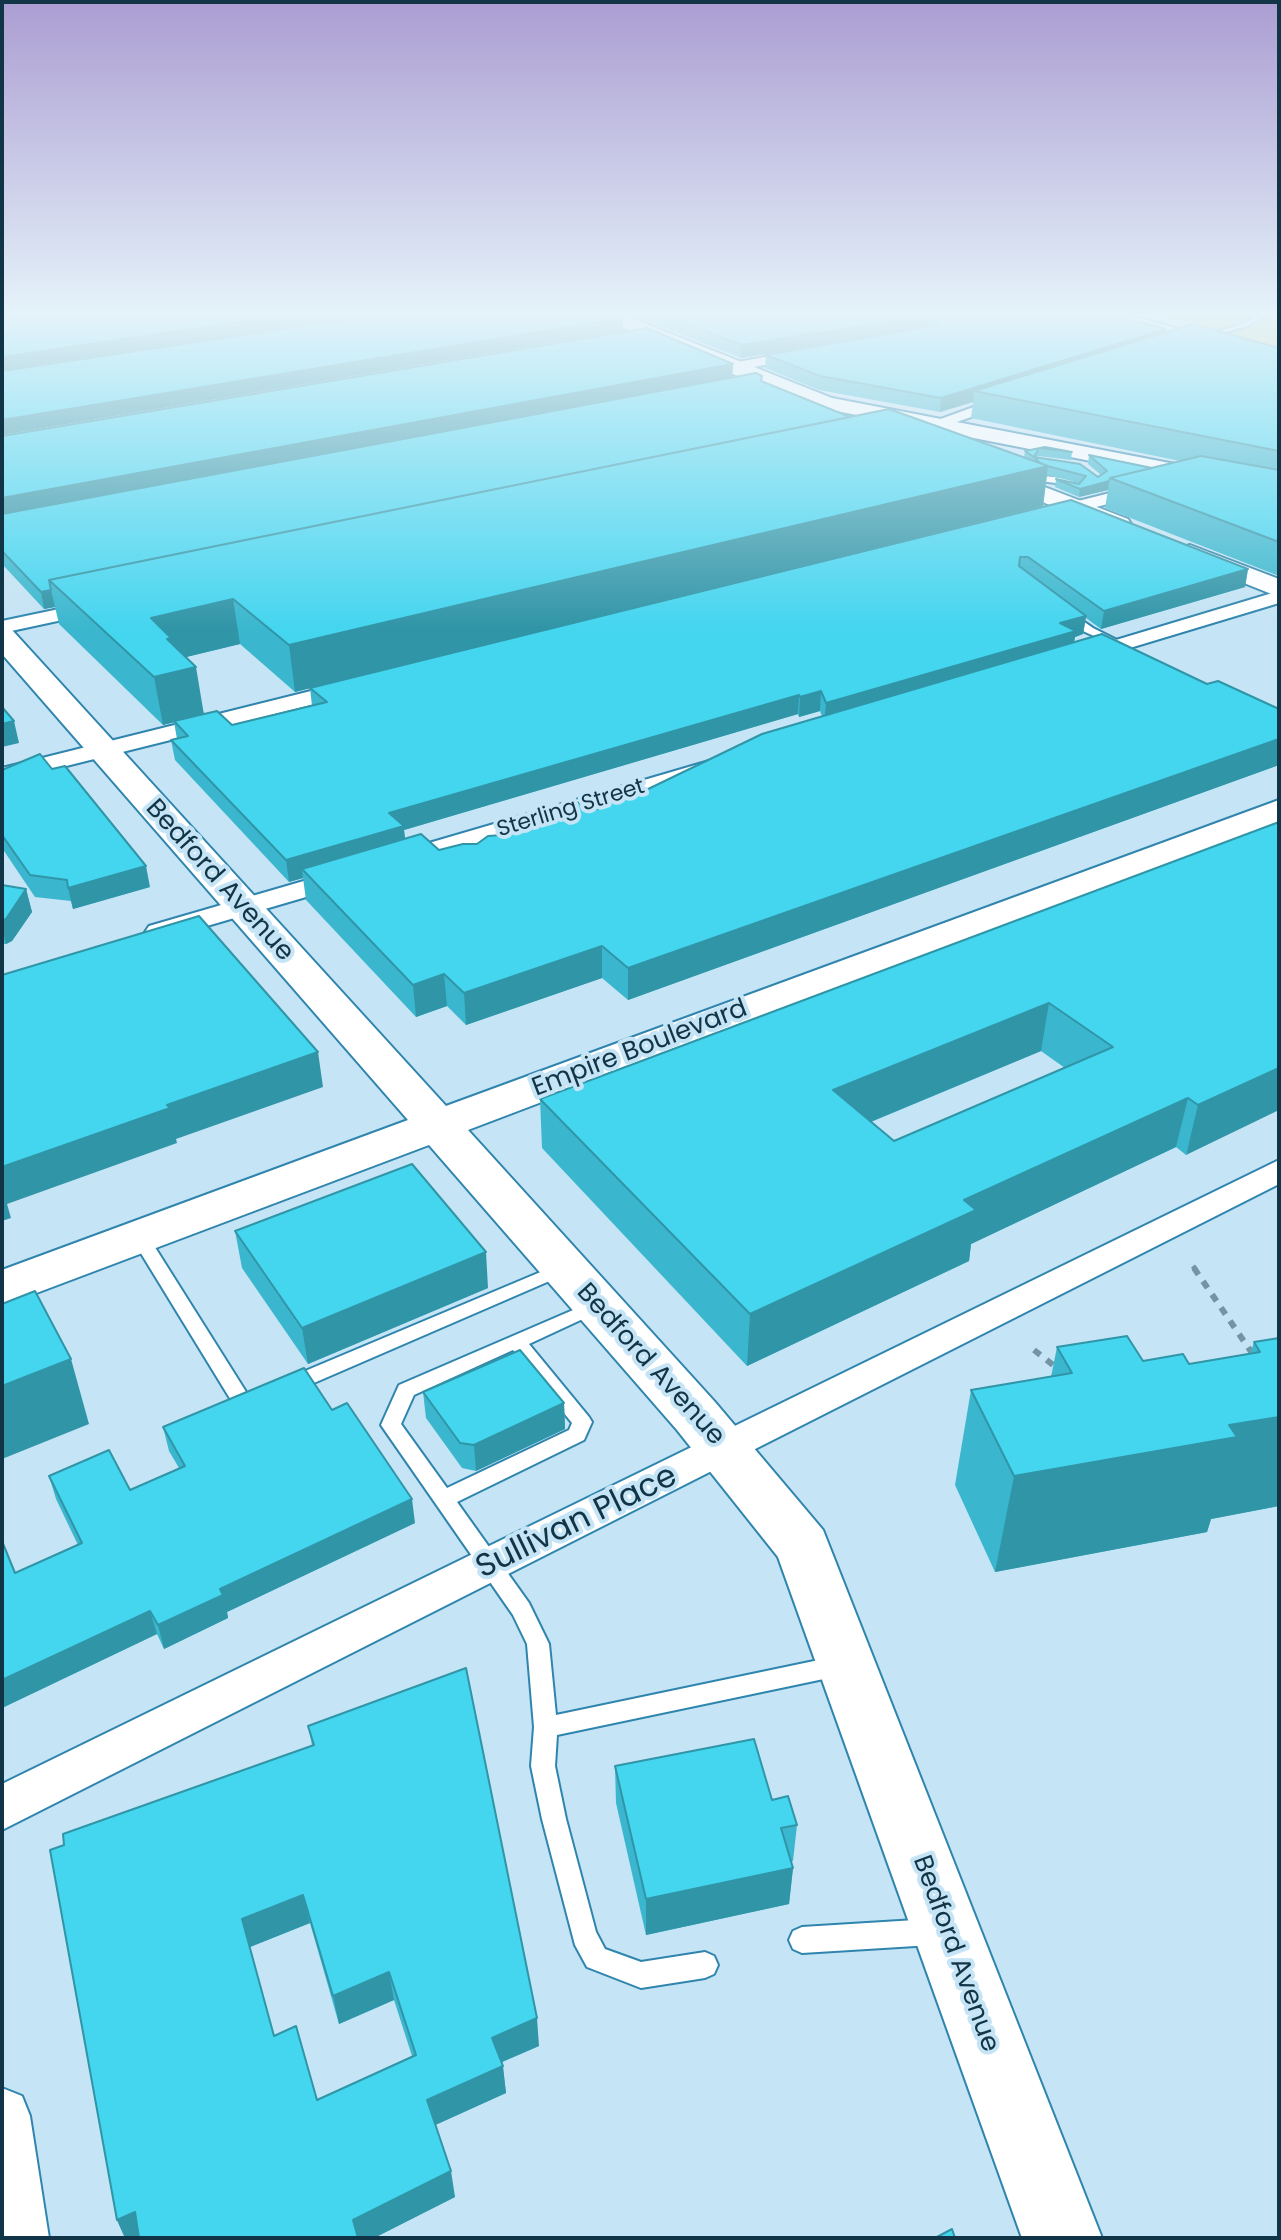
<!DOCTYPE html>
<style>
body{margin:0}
#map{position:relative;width:1281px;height:2240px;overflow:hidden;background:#c5e4f5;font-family:Poppins,sans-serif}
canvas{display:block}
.frame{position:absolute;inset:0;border:4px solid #113546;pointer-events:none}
</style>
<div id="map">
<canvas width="1281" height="2240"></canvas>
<div class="frame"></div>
</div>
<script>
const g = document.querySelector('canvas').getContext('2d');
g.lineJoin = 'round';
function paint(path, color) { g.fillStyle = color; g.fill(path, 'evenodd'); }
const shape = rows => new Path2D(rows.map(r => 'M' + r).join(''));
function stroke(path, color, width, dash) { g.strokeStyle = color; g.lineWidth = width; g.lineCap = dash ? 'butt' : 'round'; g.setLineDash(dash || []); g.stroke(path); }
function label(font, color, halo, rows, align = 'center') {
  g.font = font + ' Poppins,sans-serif'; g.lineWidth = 8; g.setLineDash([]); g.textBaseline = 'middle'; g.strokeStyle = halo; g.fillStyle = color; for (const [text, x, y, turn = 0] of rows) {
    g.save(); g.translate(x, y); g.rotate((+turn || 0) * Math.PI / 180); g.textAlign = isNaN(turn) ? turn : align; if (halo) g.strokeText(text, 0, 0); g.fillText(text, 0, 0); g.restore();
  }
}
paint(shape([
 [1160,316,1279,316,1279,348,1257,342]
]), '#cdd46d');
const lane = shape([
 [1256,316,1263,316,1250,325,1202,339,1199,337,1246,323,1256,316],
 [1036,475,1070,479,1074,482,1070,485,1033,480,1033,476,1036,475],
 [1067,610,1093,628,1125,644,1116,646,1085,632,1063,615,1063,611,1067,610],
 [140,1231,146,1233,248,1395,260,1396,263,1401,260,1406,244,1412,237,1410,131,1237,140,1231],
 [562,1263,568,1265,571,1269,568,1273,300,1389,293,1391,286,1389,283,1384,286,1379,562,1263],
 [594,1301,600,1303,603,1307,600,1311,529,1344,589,1417,592,1422,584,1440,457,1502,529,1603,549,1644,556,1715,838,1656,846,1659,849,1666,846,1673,838,1676,557,1735,555,1766,566,1819,596,1932,605,1949,641,1962,705,1952,714,1956,718,1965,714,1974,705,1978,641,1988,587,1967,575,1945,542,1819,531,1766,534,1727,527,1644,513,1615,381,1425,399,1385,594,1301],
 [513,1350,572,1423,569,1430,447,1488,401,1424,414,1395,513,1350],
 [932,1919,941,1923,945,1932,941,1941,932,1945,802,1953,793,1949,789,1940,793,1931,802,1927,932,1919]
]);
const street = shape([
 [809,349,814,350,814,356,732,371,725,367,732,363,809,349],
 [1012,393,1017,395,1017,401,911,438,905,440,897,435,1012,393],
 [1146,484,1155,489,1152,493,1048,519,1039,514,1042,510,1146,484],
 [1279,591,1279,603,1090,660,1083,662,1072,656,1076,652,1279,591],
 [97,601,107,607,104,611,2,633,2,621,97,601],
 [351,681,359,683,362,688,359,693,2,782,2,768,351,681],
 [709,761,717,763,721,768,717,773,406,867,397,869,388,867,384,861,388,855,709,761],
 [345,869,354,871,358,877,354,883,159,940,149,938,145,932,149,926,345,869],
 [1279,1160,1279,1184,2,1830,2,1784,1279,1160],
 [2,2088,22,2096,30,2116,49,2238,2,2238,2,2088]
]);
const secondary = shape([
 [1103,316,1132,316,1279,356,1279,368,1106,320,1103,316],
 [990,466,1128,519,1131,524,1128,529,1119,531,1110,529,982,478,978,473,982,468,990,466],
 [1190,545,1279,579,1279,597,1181,558,1177,553,1181,548,1190,545],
 [2,627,12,630,446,1106,1279,800,1279,822,468,1130,715,1402,823,1530,1102,2238,1022,2238,778,1557,677,1430,429,1145,2,1306,2,1270,408,1120,2,654,2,627]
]);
const primary = shape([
 [602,316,626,316,832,398,1279,484,1279,498,821,408,792,399,605,320,602,316]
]);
stroke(lane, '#2f85ad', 4);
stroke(street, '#2f85ad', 4);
stroke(secondary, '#2f85ad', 4);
stroke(primary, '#2f85ad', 4);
stroke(shape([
 [1193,1266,1196,1270]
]), '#7394a5', 5, [6, 6]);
stroke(shape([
 [1194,1268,1254,1356],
 [1034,1350,1057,1368]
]), '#7394a5', 6, [8, 8]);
paint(lane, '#fff');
paint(street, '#fff');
paint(secondary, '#fff');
paint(primary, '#fff');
paint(shape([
 [634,316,1117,316,1165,333,1279,348,1279,576,1105,508,1108,490,1079,497,1055,487,1056,479,1079,483,1047,475,1043,506,564,625,1071,500,1248,569,1245,587,1101,629,1086,618,1083,634,1075,637,1074,642,1207,684,1279,709,1279,765,628,1000,602,978,466,1025,447,1006,416,1017,306,900,303,878,289,882,175,760,171,740,177,739,174,722,163,725,59,624,55,607,44,609,2,564,2,436,733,364,732,377,762,382,850,417,1024,458,1025,451,1045,447,1072,452,1071,460,1038,456,1037,457,1098,477,1101,475,1088,464,1089,455,1152,468,1180,461,971,418,973,402,940,412,819,390,765,368,766,355,847,341,741,358],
 [240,644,295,692,310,688,312,706,232,725,204,714,186,657],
 [820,711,822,716,644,791,598,809,549,820,477,844,439,850,405,839,404,830,798,714,799,717],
 [2,770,150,887,73,909,71,901,35,897,2,848],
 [1279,822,1186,1155,1176,1147,971,1244,969,1261,747,1366,542,1148,540,1099],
 [1041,1051,1065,1068,894,1141,871,1122],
 [2,885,26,889,32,912,12,941,6,944,2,944],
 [235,1231,488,1288,308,1364,242,1268],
 [1279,1338,1279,1506,1211,1519,1207,1532,995,1572,955,1485,971,1390,1051,1377,1057,1347,1143,1361,1189,1364,1250,1354,1254,1342],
 [423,1392,564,1403,565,1429,476,1471,462,1468,426,1418],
 [332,1410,415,1523,227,1612,228,1618,164,1649,157,1634,2,1708,2,1541,15,1573,78,1545,56,1499,49,1476,130,1490,179,1468,169,1451,163,1427],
 [308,1726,539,2046,502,2062,506,2093,435,2125,455,2197,374,2238,125,2238,117,2220,312,1745],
 [310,1923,339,2024,394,2000,412,2056,317,2100,274,2036,250,1947],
 [615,1766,772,1800,797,1825,793,1861,791,1862,793,1868,789,1904,646,1935,616,1803]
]), '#3ab7ce');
paint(shape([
 [279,316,363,316,2,371,2,357],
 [923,316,937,316,936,326,741,358,741,345],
 [623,318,623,331,2,435,2,420],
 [1166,329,1163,342,974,391,973,402,940,412,941,398],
 [733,364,732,377,2,514,2,498],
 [1048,466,1043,506,295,692,289,645],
 [1109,481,1108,490,1079,497,1080,489],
 [1248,569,1245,587,1101,629,1104,611],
 [51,590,55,607,44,609,41,592],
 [233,599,240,644,174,660,196,667,204,715,163,725,154,677,151,618],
 [1086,616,1083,634,1075,637,1073,649,824,723,826,703,1060,623],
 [821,691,820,711,799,717,800,697],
 [799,695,798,714,404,830,406,847,302,869,303,878,289,882,286,860,389,813],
 [14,721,19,743,2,747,2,724],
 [1279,739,1279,765,628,1000,628,968],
 [146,866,150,887,73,909,68,888],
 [26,889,32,912,12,941,6,944,2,927,2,921],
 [602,946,602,978,466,1025,464,993],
 [444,974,447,1006,416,1017,413,985],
 [1049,1003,1041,1051,829,1139,833,1090],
 [318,1052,323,1087,176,1139,177,1143,7,1204,11,1218,2,1221,2,1167,167,1105],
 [1279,1068,1279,1110,1186,1155,1198,1105],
 [1188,1098,1176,1147,971,1244,969,1261,747,1366,750,1314,964,1200],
 [486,1252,488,1288,308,1364,302,1328],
 [71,1359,89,1424,2,1459,2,1386],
 [564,1403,565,1429,476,1471,474,1445],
 [1279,1417,1279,1506,1211,1519,1207,1532,995,1572,1014,1476,1229,1425],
 [412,1499,415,1523,227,1612,228,1618,164,1649,158,1625,220,1589],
 [150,1611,157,1634,2,1708,2,1680],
 [793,1868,789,1904,646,1935,646,1899],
 [303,1895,310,1923,250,1947,242,1919],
 [389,1972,394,2000,339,2024,333,1996],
 [537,2018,539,2046,495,2065,492,2038],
 [503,2066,506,2093,431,2127,427,2100],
 [451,2171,455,2197,374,2238,358,2238,353,2220],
 [135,2212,145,2238,125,2238,117,2220]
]), '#3095a7');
const building = shape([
 [13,316,279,316,2,357,2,317,13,316],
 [371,316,617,316,623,318,2,420,2,371,371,316],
 [665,316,923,316,741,345,665,316],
 [937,316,1117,316,1166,329,941,398,820,376,766,355,937,325,939,322,937,316],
 [1193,324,1279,348,1279,451,974,391,1193,324],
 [647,328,733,364,2,498,2,436,647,328],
 [756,373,762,376,761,381,850,417,49,580,51,590,41,592,2,551,2,514,756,373],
 [889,409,1048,466,289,645,233,599,151,618,171,638,167,639,196,667,154,677,49,580,889,409],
 [1045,447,1072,452,1039,448,1034,457,1025,451,1045,447],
 [1089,455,1152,468,1110,478,1109,481,1080,489,1056,479,1079,484,1086,476,1047,466,1048,466,1040,463,1034,457,1080,464,1098,477,1107,471,1089,455],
 [1201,456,1279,470,1279,542,1110,478,1201,456],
 [1071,500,1248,569,1104,611,1028,557,1020,557,1019,566,1086,616,1060,623,1076,631,826,703,821,691,800,697,799,695,389,813,404,826,286,860,171,740,188,736,174,721,217,711,232,725,327,702,310,688,1071,500],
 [1102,634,1207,684,1218,681,1279,709,1279,739,628,968,602,946,464,993,444,974,413,985,302,869,421,834,439,850,463,844,477,844,488,836,503,835,511,829,530,827,535,821,549,820,577,802,598,809,608,800,644,791,762,734,1102,634],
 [2,707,14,721,2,724,2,707],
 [40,754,52,769,65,766,146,866,68,888,67,880,30,875,2,835,2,770,40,754],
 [1279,822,1279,1068,1198,1105,1188,1098,964,1200,976,1210,750,1314,540,1099,1279,822],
 [1049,1003,1113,1047,894,1141,833,1090,1049,1003],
 [2,885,26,889,6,919,2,921,2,885],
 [199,916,318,1052,167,1105,170,1108,2,1167,2,975,199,916],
 [412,1164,486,1252,302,1328,235,1231,412,1164],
 [35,1291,71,1359,2,1386,2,1304,35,1291],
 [1127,1336,1143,1361,1183,1354,1189,1364,1260,1352,1254,1342,1279,1338,1279,1417,1229,1425,1237,1437,1014,1476,971,1390,1072,1373,1057,1347,1127,1336],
 [520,1350,564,1403,474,1445,460,1443,423,1392,520,1350],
 [304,1368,332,1410,347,1403,412,1499,220,1589,223,1595,158,1625,150,1611,2,1680,2,1541,15,1573,82,1543,49,1476,109,1450,130,1490,185,1466,163,1427,304,1368],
 [466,1668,537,2018,492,2038,503,2066,427,2100,451,2171,353,2220,358,2238,139,2238,135,2212,117,2220,50,1850,64,1845,63,1834,314,1745,308,1726,466,1668],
 [303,1895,333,1996,389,1972,416,2055,317,2100,296,2026,274,2036,242,1919,303,1895],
 [754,1739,772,1800,788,1796,797,1825,781,1828,793,1868,646,1899,615,1766,754,1739],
 [952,2229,955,2238,935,2238,952,2229]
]);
paint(building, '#44d5ef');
stroke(building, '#3095a7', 2);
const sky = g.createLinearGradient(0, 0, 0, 629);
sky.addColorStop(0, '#ab9dd2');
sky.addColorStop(0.5, '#e5f3fa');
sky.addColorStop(1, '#e5f3fa00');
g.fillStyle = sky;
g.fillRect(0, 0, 1281, 629);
label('22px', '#113546', '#c5e4f5', [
 ["Sterling Street",571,809,-17]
]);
label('26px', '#113546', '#c5e4f5', [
 ["Bedford Avenue",219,881,48],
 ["Empire Boulevard",640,1049,-21],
 ["Bedford Avenue",650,1365,48],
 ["Bedford Avenue",955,1954,70]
]);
label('32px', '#113546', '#c5e4f5', [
 ["Sullivan Place",577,1523,-26]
]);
</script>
